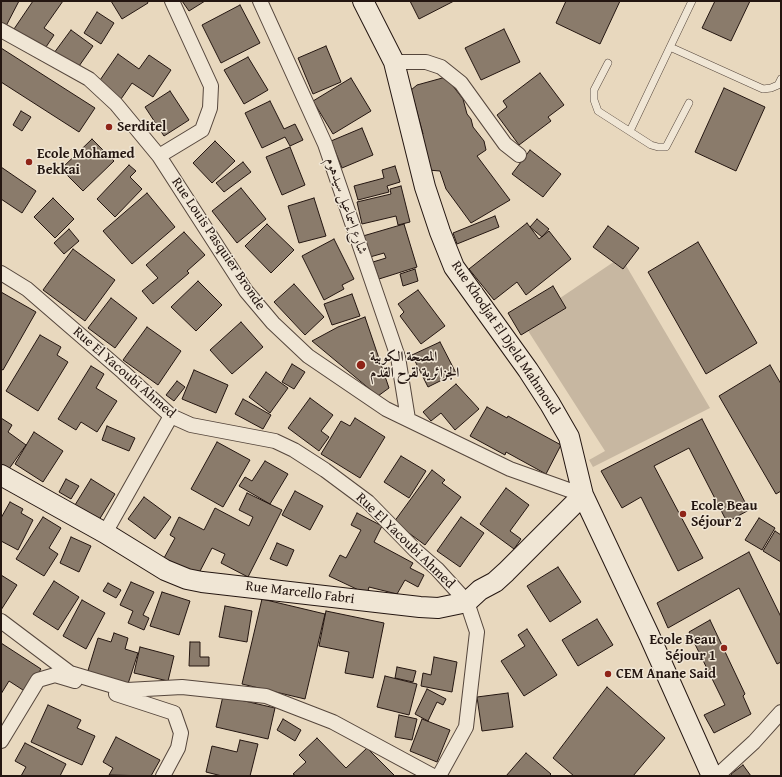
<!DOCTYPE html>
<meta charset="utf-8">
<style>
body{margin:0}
#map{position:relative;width:782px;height:777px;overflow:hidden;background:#e8d8be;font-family:"Gentium Book Plus",serif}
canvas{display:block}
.frame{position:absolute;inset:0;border:2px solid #241611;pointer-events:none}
</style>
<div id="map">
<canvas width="782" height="777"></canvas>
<div class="frame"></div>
</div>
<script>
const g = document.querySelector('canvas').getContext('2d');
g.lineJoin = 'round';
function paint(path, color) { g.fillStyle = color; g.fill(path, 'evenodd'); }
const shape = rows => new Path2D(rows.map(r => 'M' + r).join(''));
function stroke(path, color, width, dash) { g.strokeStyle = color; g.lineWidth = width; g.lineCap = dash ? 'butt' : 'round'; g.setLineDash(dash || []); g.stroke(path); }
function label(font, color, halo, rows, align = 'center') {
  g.font = font + ' "Gentium Book Plus",Amiri,serif'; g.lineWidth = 3; g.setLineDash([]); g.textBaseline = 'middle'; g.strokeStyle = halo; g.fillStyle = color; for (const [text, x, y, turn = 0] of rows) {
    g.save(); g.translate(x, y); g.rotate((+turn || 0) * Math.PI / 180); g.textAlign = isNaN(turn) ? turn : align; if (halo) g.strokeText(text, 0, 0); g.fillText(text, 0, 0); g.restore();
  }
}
paint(shape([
 [621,257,710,408,593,467,589,460,605,451,523,323]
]), '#c7b7a1');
const building = shape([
 [1,1,19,1,6,26,1,23,1,1],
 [33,1,63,1,44,28,54,35,44,50,14,29,33,1],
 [111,1,147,1,148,3,122,19,111,1],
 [182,1,205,1,189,11,182,1],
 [410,1,454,1,419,19,410,1],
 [566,1,620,1,600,44,556,23,566,1],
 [715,1,750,1,731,41,702,28,715,1],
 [240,5,260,43,221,63,202,25,240,5],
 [97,12,114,23,101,44,84,33,97,12],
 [504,29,520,62,481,80,465,48,504,29],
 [71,30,93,46,77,69,54,53,71,30],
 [326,46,341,82,313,94,298,58,326,46],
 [1,48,95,108,79,132,1,82,1,48],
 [118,54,139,69,149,55,171,70,153,97,132,83,121,99,98,83,118,54],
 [248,57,268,90,244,104,224,70,248,57],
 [540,73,564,105,548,117,551,121,519,145,497,115,507,107,503,101,540,73],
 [446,77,463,99,467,114,471,119,473,127,484,141,486,150,477,156,510,200,471,223,446,189,440,171,428,170,420,137,423,134,411,90,417,85,446,77],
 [351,78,371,111,333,134,313,101,351,78],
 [724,88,765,107,736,171,695,152,724,88],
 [170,91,189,120,164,136,145,107,170,91],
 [270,101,284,129,295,124,303,140,290,146,285,137,262,148,245,113,270,101],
 [21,111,31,117,22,131,13,125,21,111],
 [362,128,373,155,342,168,331,141,362,128],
 [92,139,114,161,83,191,61,169,92,139],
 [215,141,235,161,212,183,193,163,215,141],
 [290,147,305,185,282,195,266,157,290,147],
 [530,150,561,174,543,197,512,174,530,150],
 [243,162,251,172,224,192,216,183,243,162],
 [129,165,136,171,130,177,142,189,115,217,97,199,129,165],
 [395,166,400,182,387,186,389,192,358,200,354,186,384,178,382,170,395,166],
 [1,167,36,191,22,213,1,199,1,167],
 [401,186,410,222,398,225,396,216,362,224,357,202,391,194,390,189,401,186],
 [241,188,266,219,237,243,212,211,241,188],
 [147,193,175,227,132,264,103,231,147,193],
 [53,198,74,219,55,238,34,217,53,198],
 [314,198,326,236,299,243,288,206,314,198],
 [495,216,499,227,457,244,453,233,495,216],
 [537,219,549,229,542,237,530,227,537,219],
 [527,223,539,239,549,231,571,259,526,295,517,282,494,300,469,269,527,223],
 [267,224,294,250,271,273,245,246,267,224],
 [404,224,417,267,379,279,373,262,386,258,384,253,370,257,363,236,404,224],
 [608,226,639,248,623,269,593,247,608,226],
 [69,229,79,241,64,254,54,243,69,229],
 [184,232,205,255,187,271,189,273,153,304,142,291,158,278,146,265,184,232],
 [334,239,354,279,342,285,344,289,324,300,302,256,334,239],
 [698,242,757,343,706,374,648,272,698,242],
 [73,249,115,280,85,321,43,290,73,249],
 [415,269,418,281,403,286,400,274,415,269],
 [198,281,222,305,196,331,171,307,198,281],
 [294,284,324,317,305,335,274,302,294,284],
 [553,286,566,308,521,335,508,313,553,286],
 [418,290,445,326,421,344,400,316,404,312,398,304,418,290],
 [1,292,36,312,3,370,1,369,1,292],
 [352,294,360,316,332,325,324,304,352,294],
 [111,298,137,318,115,348,88,328,111,298],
 [365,317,389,388,378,396,312,341,338,327,365,317],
 [241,322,263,347,232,374,210,350,241,322],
 [147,327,181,351,158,385,123,360,147,327],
 [40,335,61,347,57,355,68,362,38,411,6,391,40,335],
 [440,342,456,373,428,387,412,355,440,342],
 [292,364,305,372,294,389,282,382,292,364],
 [770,365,781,384,781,491,776,494,719,396,770,365],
 [91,366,104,374,96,388,117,401,97,432,81,422,76,430,58,419,91,366],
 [194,370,228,385,216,413,182,399,194,370],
 [266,372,288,388,270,413,249,397,266,372],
 [177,381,185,387,174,401,166,395,177,381],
 [456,384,479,409,455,430,441,413,431,421,423,412,456,384],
 [310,398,333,415,321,431,329,437,319,451,288,428,310,398],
 [243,399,271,415,263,429,235,414,243,399],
 [487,407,507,418,508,416,561,445,546,474,506,452,505,455,470,436,487,407],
 [1,418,12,425,8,432,26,445,6,473,1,469,1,418],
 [355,418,385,437,360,478,321,454,341,421,350,426,355,418],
 [702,419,749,510,727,522,689,448,654,466,703,558,678,571,641,497,622,508,601,471,702,419],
 [107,426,135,438,129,451,102,440,107,426],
 [34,432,63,451,43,482,15,464,34,432],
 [217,442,250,460,223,507,191,489,217,442],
 [401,456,426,471,409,498,384,482,401,456],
 [265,461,288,474,270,504,239,486,245,477,252,481,265,461],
 [432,470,445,480,442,483,461,497,425,545,394,522,432,470],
 [66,479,79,486,71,499,59,492,66,479],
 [91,479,115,494,99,520,75,505,91,479],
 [506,488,529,505,510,531,521,539,514,549,480,524,506,488],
 [295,491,323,506,310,530,282,515,295,491],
 [247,493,282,510,248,577,221,563,225,554,212,548,198,575,164,558,175,538,170,535,179,517,204,530,215,508,249,526,253,517,239,510,247,493],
 [144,497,171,517,155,539,128,519,144,497],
 [10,502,23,509,21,513,33,520,18,550,1,541,1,518,10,502],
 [357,513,382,526,374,542,413,563,410,568,424,575,418,587,405,580,397,594,369,587,367,594,329,576,340,555,346,558,361,530,351,525,357,513],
 [43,517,61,528,49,548,58,554,44,576,16,559,43,517],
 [461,517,484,533,460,567,437,551,461,517],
 [759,518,775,528,762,550,745,540,759,518],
 [775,531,781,535,781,562,763,551,775,531],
 [71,537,91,546,79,572,60,563,71,537],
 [277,543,294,550,287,566,270,559,277,543],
 [749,552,781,617,781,662,777,664,739,588,668,628,657,603,749,552],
 [558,567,581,602,550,622,527,586,558,567],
 [1,575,17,585,1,610,1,575],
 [54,581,79,597,58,630,33,614,54,581],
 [131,582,154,592,143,615,149,618,144,630,128,623,133,611,120,605,131,582],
 [108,583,121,590,116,598,103,591,108,583],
 [162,592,190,601,179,635,150,626,162,592],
 [262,599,325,614,305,699,242,684,262,599],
 [82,600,105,613,86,649,63,636,82,600],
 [225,606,252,611,247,642,219,637,225,606],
 [326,611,384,623,373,678,345,673,349,652,319,646,326,611],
 [597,619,613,645,578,666,562,640,597,619],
 [710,620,745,694,743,696,751,714,714,733,704,715,725,705,689,632,710,620],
 [527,629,557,675,524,696,501,661,525,646,518,635,527,629],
 [114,633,128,638,125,649,138,653,126,690,86,677,98,638,111,642,114,633],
 [190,642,200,642,200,657,209,657,209,666,189,666,190,642],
 [1,643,41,669,26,692,9,681,1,694,1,643],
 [140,647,174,656,168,681,134,673,140,647],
 [434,657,457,662,452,692,421,686,423,673,431,675,434,657],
 [397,667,416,671,413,682,395,678,397,667],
 [385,676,417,684,409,715,377,707,385,676],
 [607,687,665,738,633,776,574,776,553,758,607,687],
 [427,689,446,699,443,705,437,702,428,721,415,714,427,689],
 [508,693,513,727,482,731,477,697,508,693],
 [223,696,275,708,268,739,216,727,223,696],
 [48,705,81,720,77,728,95,736,82,765,31,742,48,705],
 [399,715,417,719,412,740,395,737,399,715],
 [283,719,301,730,295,741,277,730,283,719],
 [422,719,450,730,437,762,410,751,422,719],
 [116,737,160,760,151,776,109,775,113,768,103,762,116,737],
 [317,738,346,768,367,748,395,776,296,776,293,774,306,762,299,755,317,738],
 [240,740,258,744,250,776,222,776,206,772,212,746,237,752,240,740],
 [25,743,66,764,60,776,21,776,26,767,15,761,25,743],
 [526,753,551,774,549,776,506,776,526,753],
 [743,765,751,776,732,776,731,774,743,765]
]);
paint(building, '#8a7b6b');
stroke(building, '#241611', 1);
const lane = shape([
 [670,47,763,89,771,88,778,85,781,79],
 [608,63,594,90,594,100,598,111,651,145,658,147,666,147,689,103],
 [630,131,692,1]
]);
const street = shape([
 [260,1,325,144,398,357,408,419],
 [1,30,89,79,116,104,159,156,246,291,273,323,308,356,386,409,510,469,583,495],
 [394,62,426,62,441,67,461,83,505,144,519,155],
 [159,156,202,130,210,108,211,86,172,1],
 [1,273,27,289,123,372,171,416,191,425,275,441,294,450,325,470,368,502,415,550,437,569,467,602,477,632,466,727,439,776],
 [105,533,171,416],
 [1,621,70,673,127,690,182,687,266,696,333,722,433,776],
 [116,694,174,713,181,733,178,748,163,776],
 [1,741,38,680,55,675,75,681],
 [717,776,754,742,781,712]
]);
const secondary = shape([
 [363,1,394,62,425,187,440,232,454,267,528,370,550,404,569,437,583,495,649,635,712,776],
 [1,475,105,533,165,570,187,579,202,582,420,607,438,608,467,602,480,590,495,582,506,572,583,495]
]);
stroke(lane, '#55463c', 8);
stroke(street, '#55463c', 16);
stroke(secondary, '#241611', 22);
stroke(lane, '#f0e6d5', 7);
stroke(street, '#f0e6d5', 14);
stroke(secondary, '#f0e6d5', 20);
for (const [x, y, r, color] of [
 [109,127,4,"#8f2418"],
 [29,162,4,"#8f2418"],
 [361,365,5,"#8f2418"],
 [683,514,4,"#8f2418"],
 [724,648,4,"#8f2418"],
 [608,674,4,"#8f2418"]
]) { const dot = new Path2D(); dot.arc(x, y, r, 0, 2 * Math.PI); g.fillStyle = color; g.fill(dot); stroke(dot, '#f0e6d5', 1.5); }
label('bold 14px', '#241611', '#f0e6d5', [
 ["Serditel",117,127],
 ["Ecole Mohamed",37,154],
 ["Bekkai",37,170],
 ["المصحة الكوبية",370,357],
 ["الجزائرية لقرح القدم",370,373],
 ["Ecole Beau",691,506],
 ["Séjour 2",691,522],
 ["Ecole Beau",716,640,"right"],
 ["Séjour 1",716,656,"right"],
 ["CEM Anane Said",616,674]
], 'left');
label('14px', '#241611', '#f0e6d5', [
 ["شارع إسماعيل سيدهوم",346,206,71],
 ["Rue Louis Pasquier Bronde",218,244,56],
 ["Rue Khodjat El Djeld Mahmoud",505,338,56],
 ["Rue El Yacoubi Ahmed",124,373,41],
 ["Rue El Yacoubi Ahmed",405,541,44],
 ["Rue Marcello Fabri",300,593,7]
]);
</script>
